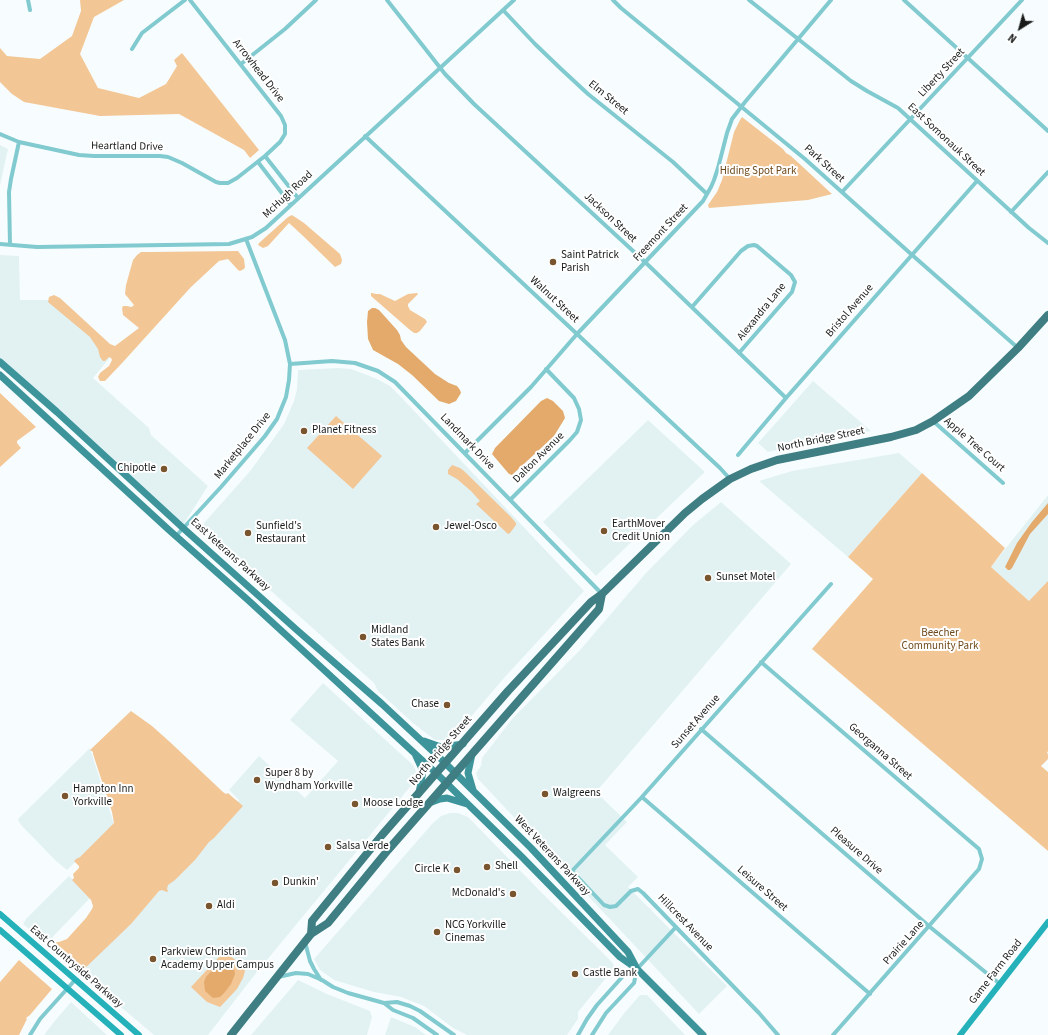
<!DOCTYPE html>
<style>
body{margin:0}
#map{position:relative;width:1048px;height:1035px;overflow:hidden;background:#f7fdfe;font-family:"Source Sans 3",sans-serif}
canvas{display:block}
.north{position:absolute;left:1000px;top:8px;width:40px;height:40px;-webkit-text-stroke:3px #fff;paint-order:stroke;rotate:217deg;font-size:11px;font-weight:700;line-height:16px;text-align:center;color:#181a1a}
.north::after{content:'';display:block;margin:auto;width:14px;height:18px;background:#181a1a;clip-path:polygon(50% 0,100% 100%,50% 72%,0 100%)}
</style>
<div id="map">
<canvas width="1048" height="1035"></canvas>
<div class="north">N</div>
</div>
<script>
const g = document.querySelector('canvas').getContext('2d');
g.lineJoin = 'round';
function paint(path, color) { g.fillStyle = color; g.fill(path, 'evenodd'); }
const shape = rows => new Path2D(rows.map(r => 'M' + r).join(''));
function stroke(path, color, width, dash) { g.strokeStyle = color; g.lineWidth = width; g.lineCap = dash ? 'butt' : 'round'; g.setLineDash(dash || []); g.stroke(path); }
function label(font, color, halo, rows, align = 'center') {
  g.font = font + ' "Source Sans 3",sans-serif'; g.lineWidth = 4; g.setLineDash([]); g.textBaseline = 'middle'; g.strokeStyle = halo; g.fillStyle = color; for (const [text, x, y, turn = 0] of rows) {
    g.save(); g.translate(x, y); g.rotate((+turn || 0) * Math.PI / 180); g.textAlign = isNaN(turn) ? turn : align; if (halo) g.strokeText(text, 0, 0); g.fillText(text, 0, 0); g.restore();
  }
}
paint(shape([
 [0,145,8,149,0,185],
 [0,255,19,256,20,300,52,300,113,354,93,378,149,428,151,435,208,486,183,525,0,359],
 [338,368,351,369,362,373,377,379,390,386,402,398,584,591,505,677,451,740,435,740,413,723,378,691,374,683,204,531,204,523,251,470,284,424,294,401,297,389,298,370],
 [813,381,871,431,814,442,768,452,758,443],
 [648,420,705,472,596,576,543,522],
 [899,453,922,473,848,557,759,481,792,471],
 [1048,495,1048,624,1035,614,1029,601,991,567],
 [721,502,791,564,596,792,627,822,605,845,638,877,628,887,727,986,699,1014,478,779,476,773,481,766,482,758,512,719,580,650,646,573,693,525],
 [323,683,413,765,417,773,414,782,257,972,208,1035,154,1035,78,971,161,889,239,800,229,790,259,756,305,798,338,761,290,720],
 [90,748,114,824,67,870,56,861,22,826,19,822,18,819],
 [450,813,458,813,468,817,475,824,542,893,612,962,615,967,578,1012,578,1019,567,1035,467,1035,453,1028,424,1006,401,997,374,992,334,980,320,970,314,959,432,824,441,816],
 [69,876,91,897,46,944,23,924,26,919],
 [298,980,327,994,370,1011,372,1017,367,1035,251,1035],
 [640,995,647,995,685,1035,608,1035,625,1012],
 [71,1002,107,1035,44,1035,53,1023],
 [391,1017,415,1027,426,1035,385,1035]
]), '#e2f2f3');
paint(shape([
 [80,0,124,0,94,17,80,54,98,88,139,98,166,84,177,66,174,60,182,53,259,150,250,158,244,150,179,114,100,116,24,102,12,94,0,82,0,48,7,56,40,59,72,36,81,11],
 [742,117,783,149,786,153,791,156,832,194,808,200,709,208,708,205,717,192,722,180,734,132,740,120],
 [292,215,304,223,340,254,342,260,341,264,335,267,333,265,301,234,289,223,268,246,263,248,258,245,259,243,288,217],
 [238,251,244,259,245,267,244,269,240,271,238,270,228,259,219,261,191,287,123,362,105,381,100,381,98,377,100,373,109,366,112,360,111,358,109,357,105,361,103,361,100,357,98,349,90,337,48,302,49,297,54,295,60,298,110,344,115,346,139,328,123,315,122,308,123,306,127,306,131,307,133,306,134,305,125,294,126,285,133,260,137,255,141,252,151,252],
 [372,293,376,294,380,294,395,301,408,294,417,293,418,294,408,304,408,306,410,310,425,319,427,322,420,331,417,333,414,333,410,330,371,296,371,293],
 [0,393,36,427,17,441,17,443,21,448,0,467],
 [336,416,382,456,353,489,307,448],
 [452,465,460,468,464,471,511,517,516,523,516,525,510,533,508,534,476,504,480,501,471,491,457,479,448,474,448,470],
 [922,473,1005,548,991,567,1029,601,1048,581,1048,751,1047,753,1048,754,1048,759,1041,766,1048,772,1048,851,812,649,873,579,848,557],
 [131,711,152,726,171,743,223,792,226,794,228,793,229,794,243,806,214,838,209,842,195,860,175,880,168,885,167,889,168,891,167,892,162,890,159,891,131,924,81,972,78,972,53,950,53,944,56,942,59,942,67,939,86,918,92,909,93,906,91,900,72,880,74,878,73,874,79,868,79,866,74,861,76,859,80,857,114,823,112,812,93,754,93,752,90,750],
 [222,955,227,955,233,958,244,968,245,971,243,978,237,989,221,1006,220,1007,207,1002,191,987,218,958],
 [19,960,52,989,30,1015,26,1018,27,1019,19,1035,0,1035,0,982]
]), '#f3c696');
paint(shape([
 [372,308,375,308,379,310,397,330,400,335,401,340,406,347,435,374,449,383,457,386,460,390,461,393,456,401,449,404,439,401,412,375,398,364,373,350,368,339,367,322,368,311],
 [547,398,553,401,563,411,565,418,562,423,554,436,512,475,509,474,492,454,495,448,541,401],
 [1048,503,1048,514,1030,534,1012,568,1010,570,1008,570,1005,567,1017,543,1032,522],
 [222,963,229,964,234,968,235,974,231,984,225,992,220,997,213,998,205,991,204,982,206,977,217,965]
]), '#e3aa6c');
stroke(shape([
 [28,0,30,10],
 [387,0,445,74,474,104,645,262,786,398],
 [613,0,621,8,805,159,911,254,1018,348],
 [749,0,851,81,867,91,898,108,1029,228,1048,243],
 [904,0,1048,131],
 [503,10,535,44,560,68,588,94,673,162,707,194],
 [132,49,142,33,185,0],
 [241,64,285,29,316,0],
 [0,134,19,142,79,155,94,156,160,156,168,157,182,163,216,182,220,183,228,183,237,178,265,156,280,142,285,134,285,125,281,116,190,0],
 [365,136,577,334,720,468,730,479],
 [265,156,298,198],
 [258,162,291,205],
 [842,192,1022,0],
 [1011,212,1048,172],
 [0,244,37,247,229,244,252,237,266,228,514,0],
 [10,245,9,192,11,179,19,142],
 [692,307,741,251,748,246,754,245,757,246,791,275,795,282,792,292,739,353],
 [290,364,332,361,355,363,378,371,395,382,602,594],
 [933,421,1003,483],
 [465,453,531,387,577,334,703,201,711,187,714,180,718,168,727,133,732,119,745,102,831,0],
 [738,455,786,398,977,181],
 [511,499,570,440,577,432,581,420,579,409,574,398,546,369],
 [176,536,221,487,265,436,277,419,286,397,289,380,290,364,285,340,246,239],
 [761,662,979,849,982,859,979,869,833,1035],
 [701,729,930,927,1000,984],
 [642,797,870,994],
 [305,942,310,961,314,969,321,980],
 [278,977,296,973,308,974,322,980,333,987,348,993,384,1003,397,1002,410,1006,420,1011,454,1035],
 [384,1003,393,1010,413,1018,437,1035],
 [30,1035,40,1019,75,980],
 [578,1035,587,1019,597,1005,624,975,637,969,676,927],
 [592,1035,606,1013,634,983,637,969],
 [778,1035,759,1013,643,893,638,889,631,891,616,906,610,907,604,905,572,871,641,798,831,584]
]), '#81cacf', 4);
stroke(shape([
 [0,914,139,1035],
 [0,930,121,1035],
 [960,1035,1048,922]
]), '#25b1b9', 6);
stroke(shape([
 [0,362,57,412,183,528,298,631,382,704,441,759,531,848,628,952,636,967],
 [0,375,169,530,248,600,436,773,522,857,620,957,637,969,703,1035],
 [424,741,441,747,450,746,463,744],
 [472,754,468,773,473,790],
 [416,756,423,771,419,793],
 [429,803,440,799,447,798,467,804]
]), '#3d959b', 7);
stroke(shape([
 [311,934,312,921,382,835,508,691,591,602,602,594,685,513,702,499,730,479,751,469,777,460,891,437,916,430,933,421,969,396,1018,348,1048,315],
 [231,1035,311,934,328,923,388,850,599,609,602,594]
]), '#3f7e82', 8);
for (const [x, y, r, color] of [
 [553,262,4,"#78552e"],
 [304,431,4,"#78552e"],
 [164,469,4,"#78552e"],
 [436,527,4,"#78552e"],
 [604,531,4,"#78552e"],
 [248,533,4,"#78552e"],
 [708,578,4,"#78552e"],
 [363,637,4,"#78552e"],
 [447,705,4,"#78552e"],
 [257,780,4,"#78552e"],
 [545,794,4,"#78552e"],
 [65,796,4,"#78552e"],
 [355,804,4,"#78552e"],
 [328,847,4,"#78552e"],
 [487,867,4,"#78552e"],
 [457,870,4,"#78552e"],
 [275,883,4,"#78552e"],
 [513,894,4,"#78552e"],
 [209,906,4,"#78552e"],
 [437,932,4,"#78552e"],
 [153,959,4,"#78552e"],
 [575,974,4,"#78552e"]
]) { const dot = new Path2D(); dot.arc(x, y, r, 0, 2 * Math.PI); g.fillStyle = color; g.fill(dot); stroke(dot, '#fff', 1.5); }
label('11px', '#181a1a', '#fff', [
 ["Arrowhead Drive",258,71,52],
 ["Liberty Street",942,73,-47],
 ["Elm Street",608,98,39],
 ["East Somonauk Street",946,140,43],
 ["Heartland Drive",127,147,1],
 ["Park Street",824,164,42],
 ["McHugh Road",288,195,-43],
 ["Jackson Street",610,218,43],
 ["Freemont Street",661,233,-47],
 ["Walnut Street",554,300,43],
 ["Bristol Avenue",850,311,-49],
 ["Alexandra Lane",762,312,-51],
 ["North Bridge Street",821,440,-12],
 ["Landmark Drive",467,442,46],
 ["Apple Tree Court",974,445,41],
 ["Marketplace Drive",243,446,-51],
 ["Dalton Avenue",539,458,-45],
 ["East Veterans Parkway",230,555,42],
 ["Sunset Avenue",696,722,-49],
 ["North Bridge Street",441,751,-49],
 ["Georganna Street",880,752,41],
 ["Pleasure Drive",856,851,41],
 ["West Veterans Parkway",552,856,47],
 ["Leisure Street",762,889,41],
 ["Hillcrest Avenue",685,923,46],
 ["Prairie Lane",904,943,-48],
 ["East Countryside Parkway",76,967,41],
 ["Game Farm Road",996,972,-52]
]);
label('11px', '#6f491b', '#fff', [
 ["Hiding Spot Park",758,172],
 ["Beecher",940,634],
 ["Community Park",940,647]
]);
label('11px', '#181a1a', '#fff', [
 ["Saint Patrick",561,256],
 ["Parish",561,269],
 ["Planet Fitness",312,431],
 ["Chipotle",156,469,"right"],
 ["EarthMover",612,525],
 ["Credit Union",612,538],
 ["Sunfield's",256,527],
 ["Restaurant",256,540],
 ["Jewel-Osco",444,527],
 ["Sunset Motel",716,578],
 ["Midland",371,631],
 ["States Bank",371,644],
 ["Chase",439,705,"right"],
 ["Super 8 by",265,774],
 ["Wyndham Yorkville",265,787],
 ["Hampton Inn",73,790],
 ["Yorkville",73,803],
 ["Walgreens",553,794],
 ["Moose Lodge",363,804],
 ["Salsa Verde",336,847],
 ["Shell",495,867],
 ["Circle K",449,870,"right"],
 ["Dunkin'",283,883],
 ["McDonald's",505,894,"right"],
 ["Aldi",217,906],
 ["NCG Yorkville",445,926],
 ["Cinemas",445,939],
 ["Parkview Christian",161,953],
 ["Academy Upper Campus",161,966],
 ["Castle Bank",583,974]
], 'left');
</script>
